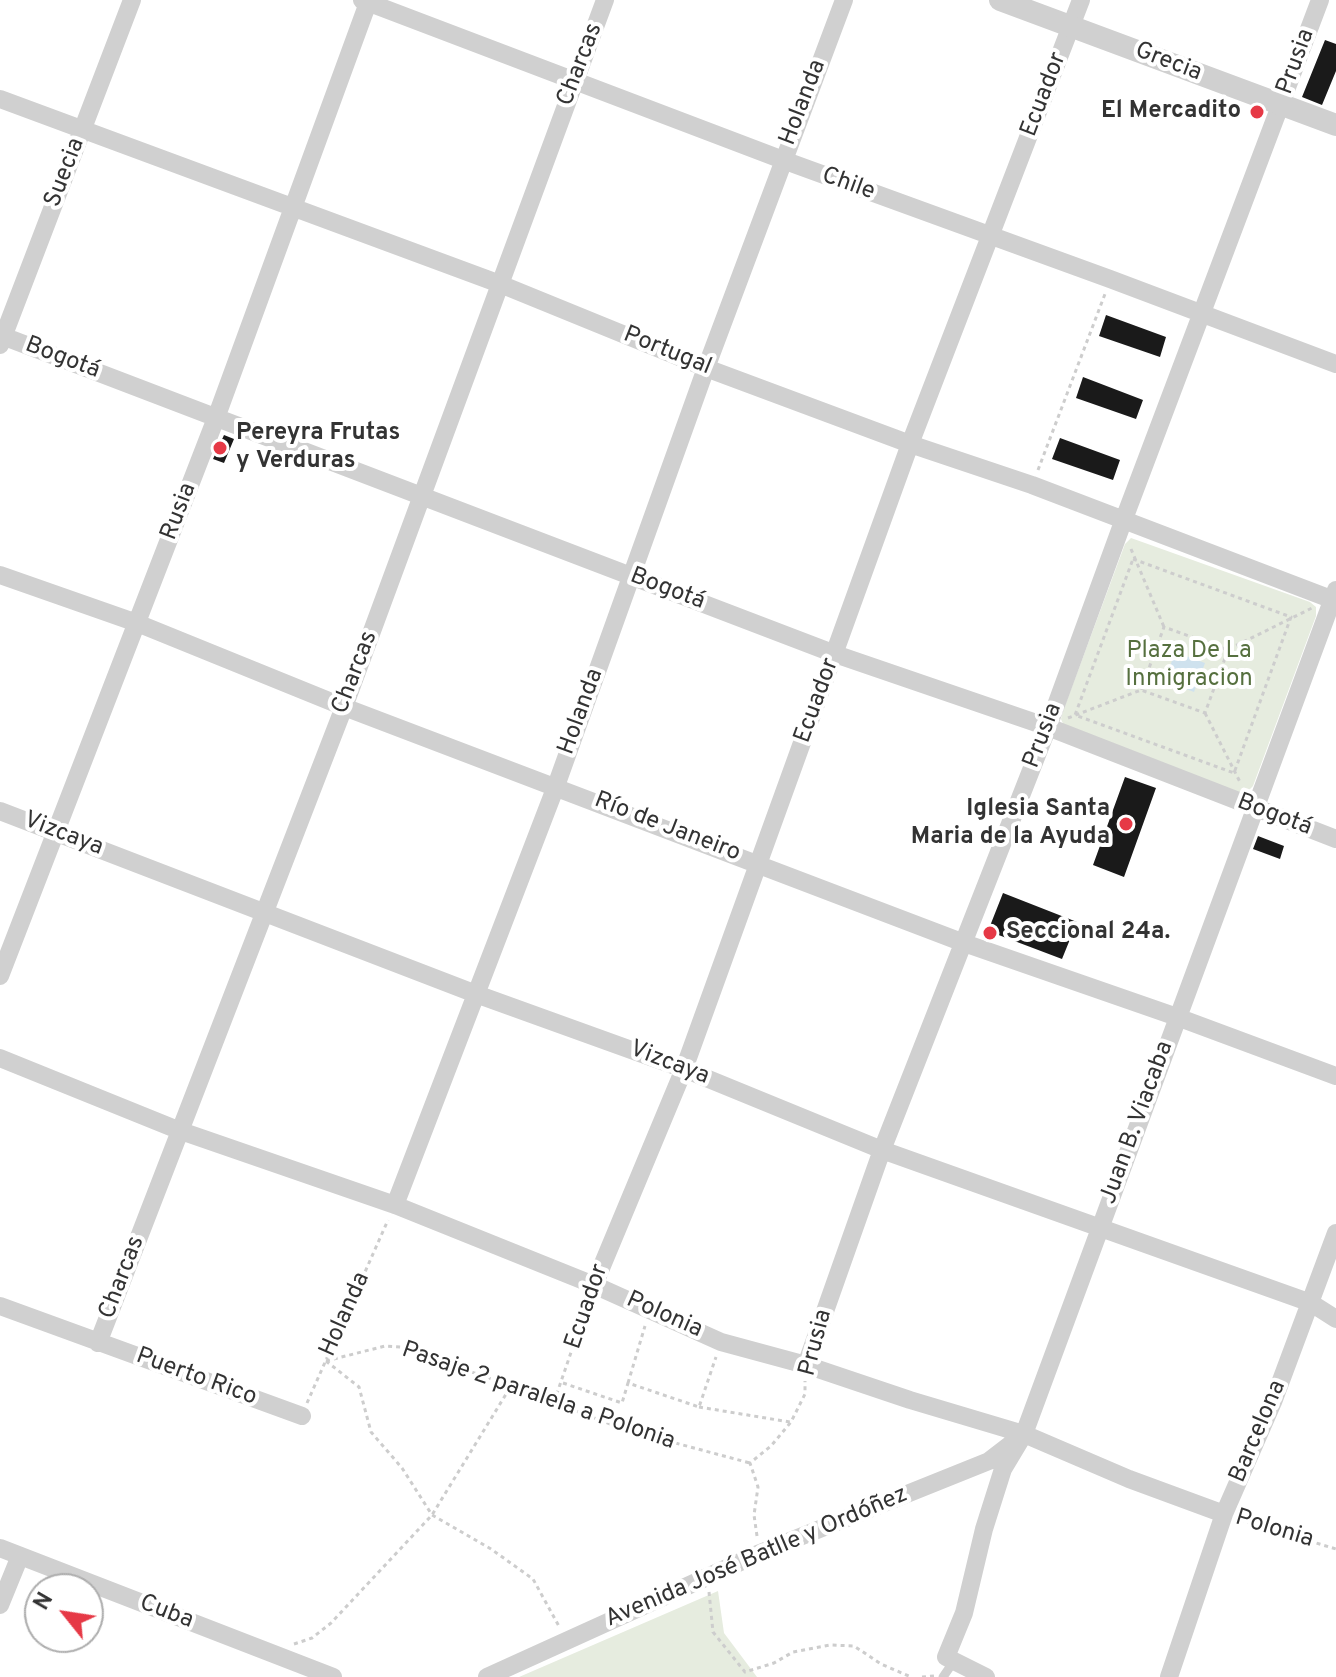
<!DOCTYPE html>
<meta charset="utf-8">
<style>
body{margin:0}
#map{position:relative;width:1336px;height:1677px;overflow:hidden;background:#fff;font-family:Overpass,sans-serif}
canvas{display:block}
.north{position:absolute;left:24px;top:1573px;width:80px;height:80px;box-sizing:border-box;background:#fff;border:2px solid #adadad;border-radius:50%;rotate:300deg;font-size:22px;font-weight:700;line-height:32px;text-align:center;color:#333}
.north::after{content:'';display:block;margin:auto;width:28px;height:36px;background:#e63946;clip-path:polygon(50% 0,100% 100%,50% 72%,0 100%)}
</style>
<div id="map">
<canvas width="1336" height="1677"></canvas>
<div class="north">N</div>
</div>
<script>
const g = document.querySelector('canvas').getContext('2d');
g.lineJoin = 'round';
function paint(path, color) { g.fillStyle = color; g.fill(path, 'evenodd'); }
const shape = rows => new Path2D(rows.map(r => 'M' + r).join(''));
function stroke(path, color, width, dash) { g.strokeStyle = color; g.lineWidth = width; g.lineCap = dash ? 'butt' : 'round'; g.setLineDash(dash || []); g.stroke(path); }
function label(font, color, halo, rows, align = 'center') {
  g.font = font + ' Overpass,sans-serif'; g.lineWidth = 8; g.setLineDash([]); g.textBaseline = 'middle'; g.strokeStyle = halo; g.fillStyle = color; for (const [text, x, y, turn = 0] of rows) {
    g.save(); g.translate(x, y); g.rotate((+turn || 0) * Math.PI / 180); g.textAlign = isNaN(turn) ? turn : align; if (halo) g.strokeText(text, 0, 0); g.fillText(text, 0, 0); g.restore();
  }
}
paint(shape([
 [1131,538,1310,602,1316,607,1316,616,1253,786,1247,792,1237,793,1064,726,1061,719,1063,711,1125,544],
 [718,1591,724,1633,757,1677,519,1677]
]), '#e6ecdf');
paint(shape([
 [1175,652,1205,663,1194,692,1165,681]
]), '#cfe2ee');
paint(shape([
 [1325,40,1336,44,1336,71,1322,105,1302,97],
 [1106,315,1166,337,1160,357,1099,336],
 [1083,377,1143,400,1136,419,1076,398],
 [224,435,234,439,224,463,213,459],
 [1060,438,1120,460,1113,480,1052,459],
 [1125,777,1156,788,1124,877,1093,865],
 [1258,836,1284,846,1280,859,1253,849],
 [1003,893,1077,922,1062,959,988,931]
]), '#1a1a1a');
stroke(shape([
 [1038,470,1105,294],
 [1131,549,1164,627],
 [1133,559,1291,617,1234,773,1075,715,1133,559],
 [1229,649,1312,608],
 [1205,713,1241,784],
 [1068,718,1141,690,1205,713,1228,650,1164,627,1141,690],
 [326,1361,385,1346,401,1347,511,1386,623,1429,750,1463],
 [326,1361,359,1387,371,1432,402,1468,432,1515,491,1549,533,1579,560,1628],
 [563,1383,622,1403,628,1383,699,1407,716,1357],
 [628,1383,645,1326],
 [554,1402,589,1300],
 [307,1403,388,1220],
 [699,1407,790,1422],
 [1240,1520,1336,1549],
 [757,1536,754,1515,758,1487,750,1463,771,1446,791,1422,805,1394,805,1381],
 [709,1592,713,1632,745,1672,774,1663,793,1652,830,1645,854,1646,881,1664,911,1677],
 [294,1644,312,1638,331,1623,432,1515,511,1386],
 [922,1677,934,1676]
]), '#cdcdcd', 3, [4, 4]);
stroke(shape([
 [943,1677,954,1661]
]), '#d0d0d0', 9);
stroke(shape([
 [362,0,783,160,1110,279,1336,364],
 [0,99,500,284,706,368,910,444,1032,485,1336,601],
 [0,335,835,654,1048,727,1336,839],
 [0,345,132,0],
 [0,575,137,623,344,707,964,943,1177,1017,1336,1076],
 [0,811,476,994,684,1069,882,1150,1311,1303,1336,1319],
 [0,976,216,418,369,0],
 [0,1058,178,1130,395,1205,594,1285,721,1342,806,1365,910,1400,1024,1434,1129,1479,1224,1514],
 [395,1205,556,786,706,368,844,0],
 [594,1285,684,1069,910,444,1081,0],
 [0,1306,302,1416],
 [98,1343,344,707,605,0],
 [806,1365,882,1150,1048,727,1124,519,1320,0],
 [0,1548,333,1677],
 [0,1605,20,1556],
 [487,1677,760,1553,989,1461,1015,1441],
 [986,1677,946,1657,964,1613,984,1529,1003,1469,1024,1434,1336,590],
 [1169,1677,1224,1514,1273,1402,1336,1233]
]), '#d0d0d0', 18);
stroke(shape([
 [1000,0,1336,125]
]), '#d0d0d0', 22);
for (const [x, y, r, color] of [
 [1257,112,8,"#e63946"],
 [220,448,8,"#e63946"],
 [1126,824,8,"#e63946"],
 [990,933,8,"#e63946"]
]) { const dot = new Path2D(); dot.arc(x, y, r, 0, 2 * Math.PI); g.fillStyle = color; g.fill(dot); stroke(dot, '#fff', 3); }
label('24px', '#333', '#fff', [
 ["Prusia",1297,62,-70],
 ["Grecia",1168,63,21],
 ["Charcas",581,65,-69],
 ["Ecuador",1045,95,-69],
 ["Holanda",804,103,-69],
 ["Suecia",66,173,-69],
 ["Chile",848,185,20],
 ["Portugal",667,352,22],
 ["Bogotá",62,359,21],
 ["Rusia",180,512,-69],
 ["Bogotá",667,590,21],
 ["Charcas",356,673,-69],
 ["Ecuador",818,701,-70],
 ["Holanda",582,712,-70],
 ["Prusia",1044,736,-69],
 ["Bogotá",1274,816,21],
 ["Río de Janeiro",667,828,21],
 ["Vizcaya",63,835,21],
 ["Vizcaya",669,1064,21],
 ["Juan B. Viacaba",1138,1123,-70],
 ["Charcas",123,1278,-69],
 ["Ecuador",588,1307,-71],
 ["Holanda",346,1315,-66],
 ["Polonia",664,1316,24],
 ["Prusia",817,1343,-75],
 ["Puerto Rico",196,1378,20],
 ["Pasaje 2 paralela a Polonia",538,1397,19],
 ["Barcelona",1259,1432,-67],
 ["Polonia",1274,1530,17],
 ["Avenida José Batlle y Ordóñez",757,1558,-23],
 ["Cuba",166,1613,21]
]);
label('bold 24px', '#333', '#fff', [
 ["El Mercadito",1241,112],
 ["Pereyra Frutas",236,434,"left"],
 ["y Verduras",236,462,"left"],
 ["Iglesia Santa",1110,810],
 ["Maria de la Ayuda",1110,838],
 ["Seccional 24a.",1006,933,"left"]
], 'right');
label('24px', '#56703f', '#fff', [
 ["Plaza De La",1189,652],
 ["Inmigracion",1189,680]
]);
</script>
